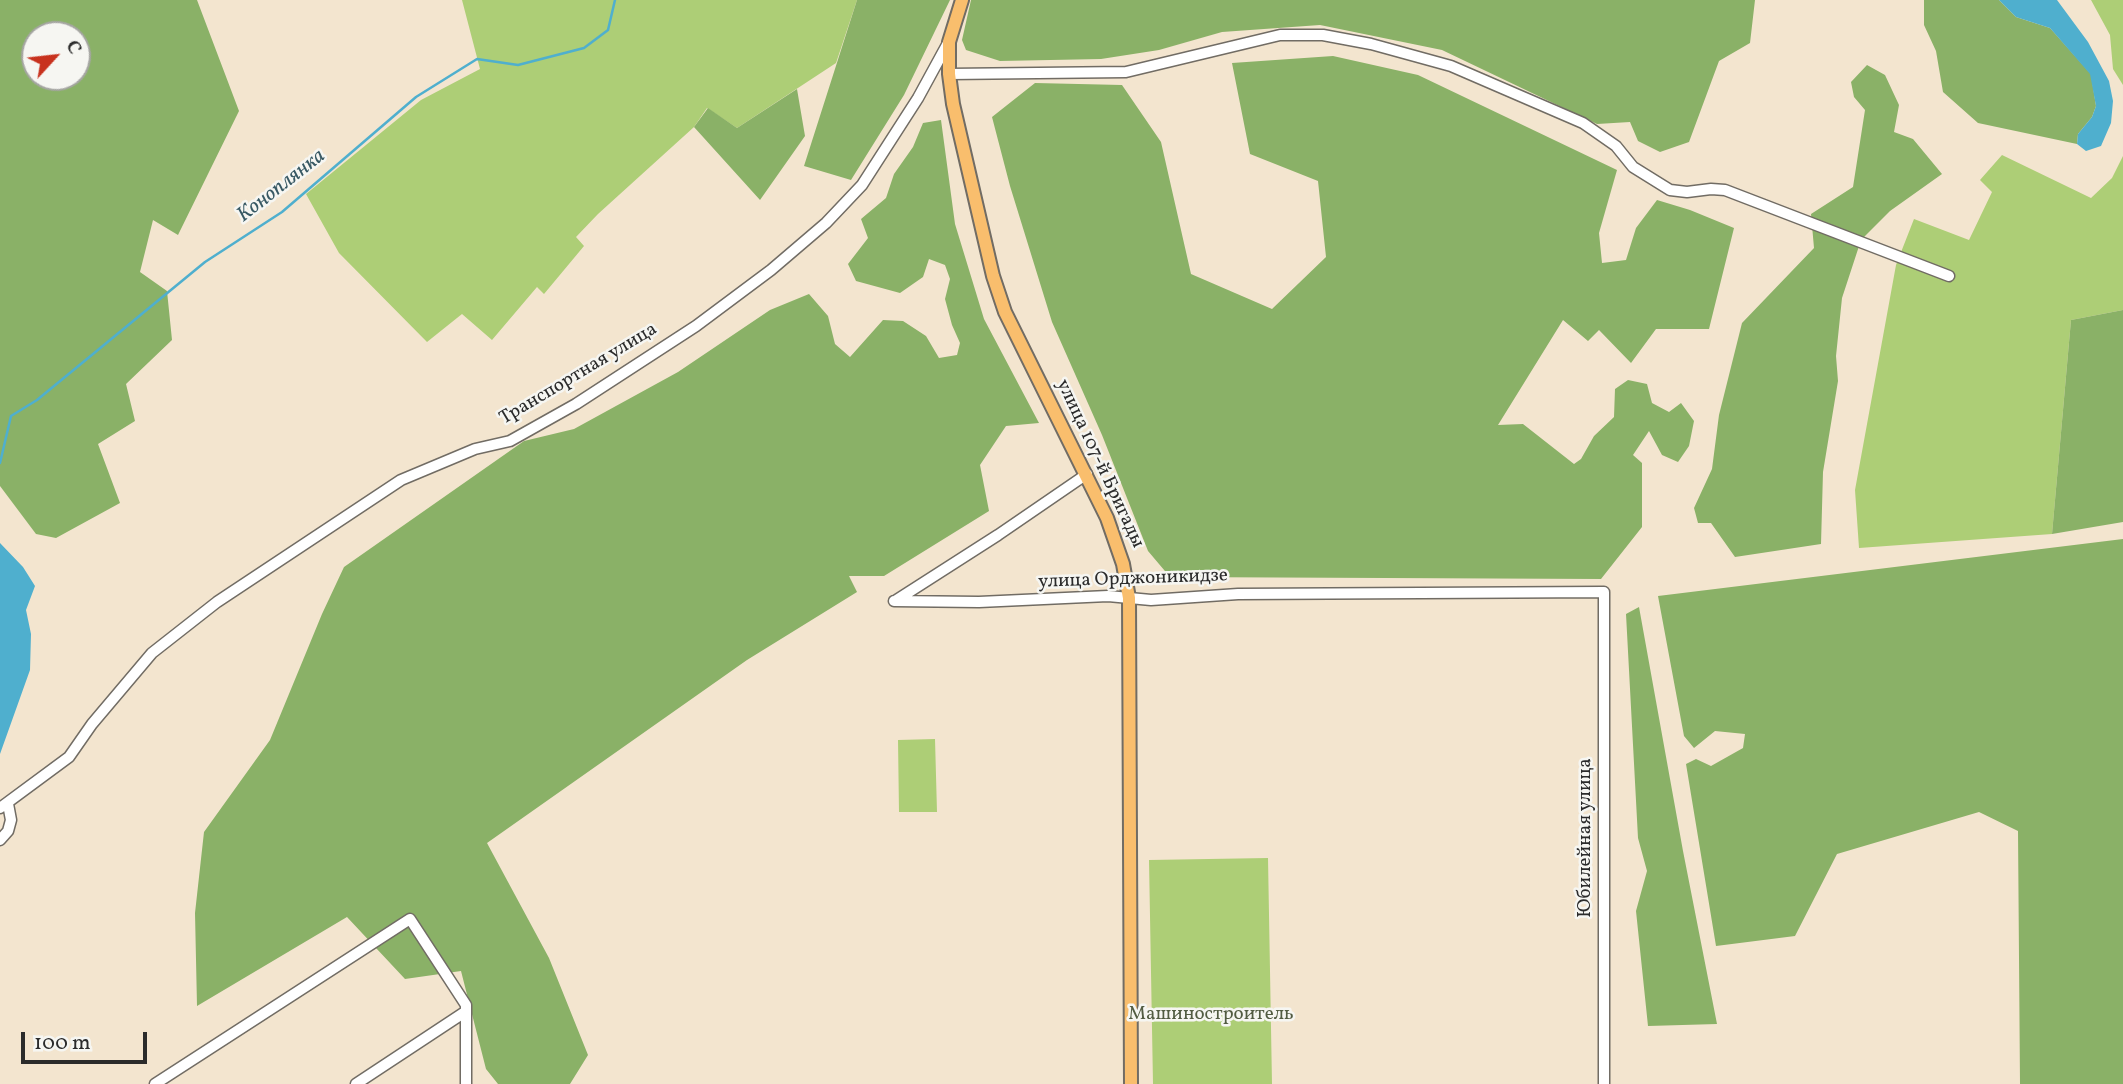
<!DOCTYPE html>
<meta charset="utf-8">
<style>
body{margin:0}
#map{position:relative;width:2123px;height:1084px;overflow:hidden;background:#f3e5cf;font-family:Vollkorn,serif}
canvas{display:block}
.north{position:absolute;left:21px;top:21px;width:70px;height:70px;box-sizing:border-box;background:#f6f6f2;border:2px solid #a5a5a2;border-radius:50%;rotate:63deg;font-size:19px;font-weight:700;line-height:28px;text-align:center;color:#2b2b2b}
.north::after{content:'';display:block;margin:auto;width:24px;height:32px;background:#c8321e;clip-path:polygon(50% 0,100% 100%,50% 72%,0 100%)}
.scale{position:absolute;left:21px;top:1032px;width:126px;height:32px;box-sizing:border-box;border:4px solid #2b2b2b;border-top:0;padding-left:9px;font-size:21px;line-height:24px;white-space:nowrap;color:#2b2b2b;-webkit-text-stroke:5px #f6f6f2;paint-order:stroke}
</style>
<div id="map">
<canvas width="2123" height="1084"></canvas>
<div class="north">С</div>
<div class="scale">100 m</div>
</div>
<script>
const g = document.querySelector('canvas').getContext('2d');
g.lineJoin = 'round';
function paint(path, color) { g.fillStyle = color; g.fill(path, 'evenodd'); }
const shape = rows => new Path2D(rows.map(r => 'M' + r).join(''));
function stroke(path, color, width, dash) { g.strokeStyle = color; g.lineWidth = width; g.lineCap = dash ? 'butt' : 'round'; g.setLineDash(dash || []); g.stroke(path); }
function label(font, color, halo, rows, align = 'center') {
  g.font = font + ' Vollkorn,serif'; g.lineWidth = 5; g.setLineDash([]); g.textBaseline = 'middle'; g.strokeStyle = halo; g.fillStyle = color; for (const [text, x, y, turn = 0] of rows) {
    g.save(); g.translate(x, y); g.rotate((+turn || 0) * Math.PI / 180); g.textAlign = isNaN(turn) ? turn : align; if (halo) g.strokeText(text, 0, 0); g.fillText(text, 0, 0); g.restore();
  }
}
paint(shape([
 [462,0,857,0,836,63,737,128,707,108,694,127,598,214,576,237,584,246,544,294,537,287,492,340,462,314,427,342,339,253,306,194,421,100,480,69],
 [2091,0,2123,0,2123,85,2113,69,2110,35],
 [2002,155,2091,198,2112,178,2123,156,2123,310,2071,320,2052,534,1859,548,1855,490,1896,265,1914,219,1969,240,1992,192,1980,180],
 [935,739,937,812,899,812,898,740],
 [1268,858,1272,1084,1153,1084,1149,860]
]), '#adce76');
paint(shape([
 [0,0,197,0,239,111,178,235,153,220,140,272,167,291,172,340,126,384,135,421,98,444,120,503,56,538,36,534,0,486],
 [35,35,77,35,77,77,35,77],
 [857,0,950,0,904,95,851,180,804,166],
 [971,0,1755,0,1750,43,1719,61,1689,142,1660,152,1638,141,1630,122,1597,124,1442,50,1320,25,1222,32,1159,50,1101,59,1000,61,966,50,962,40],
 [1924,0,1999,0,2016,17,2050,28,2091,74,2096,106,2092,117,2078,134,2077,144,1978,123,1943,92,1936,51,1924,25],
 [1333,56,1418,75,1617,170,1599,233,1602,263,1626,260,1636,228,1657,200,1690,210,1734,228,1709,329,1656,329,1631,363,1599,330,1588,341,1563,320,1498,425,1523,424,1574,464,1581,459,1594,436,1614,417,1615,389,1628,380,1647,384,1652,403,1669,412,1681,403,1694,421,1689,446,1678,462,1662,455,1649,431,1633,455,1642,463,1642,527,1601,579,1170,577,1148,551,1102,435,1052,322,1010,186,992,117,1035,83,1122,85,1161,142,1191,274,1272,309,1326,257,1318,181,1250,154,1232,63],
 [1867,65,1885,75,1899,105,1894,132,1913,139,1942,174,1890,211,1861,240,1842,298,1836,356,1838,381,1823,472,1821,544,1735,557,1711,523,1698,523,1694,508,1712,469,1719,415,1742,323,1814,248,1811,214,1853,187,1865,110,1854,97,1851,82],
 [797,89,805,136,760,200,694,127,708,108,737,128],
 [941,120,955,224,984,319,1039,423,1006,426,980,465,989,511,884,576,849,576,857,592,747,660,487,843,549,958,588,1055,570,1084,498,1084,486,1069,461,971,405,979,347,917,197,1006,195,913,204,832,270,740,322,614,344,567,524,441,574,429,678,372,770,310,809,294,828,316,835,344,850,357,883,320,903,321,926,336,939,358,957,355,960,343,952,325,945,299,950,279,945,265,929,259,923,277,900,293,856,281,848,264,868,238,861,219,886,198,894,174,913,147,923,123],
 [2123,310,2123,522,2052,534,2071,320],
 [2123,539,2123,1084,2020,1084,2018,831,1979,812,1837,854,1795,936,1716,946,1686,764,1696,759,1711,766,1743,748,1745,734,1715,731,1694,748,1684,736,1658,596],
 [1639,607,1683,851,1717,1024,1648,1026,1636,911,1647,871,1638,838,1626,614]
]), '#8ab167');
paint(shape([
 [1999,0,2057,0,2088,42,2109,81,2113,101,2111,123,2101,146,2086,151,2077,144,2078,134,2092,117,2096,106,2090,74,2050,28,2016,17],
 [0,543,23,567,35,586,26,610,31,634,30,670,0,754]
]), '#4fafce');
stroke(shape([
 [0,463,11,416,37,400,205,262,282,212,416,97,477,59,518,65,584,48,608,30,615,0]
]), '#4fafce', 2.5);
const minor = shape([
 [949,74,1126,72,1280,35,1323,35,1371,44,1451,66,1583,123,1616,146,1633,167,1670,190,1687,192,1711,189,1725,190,1949,276],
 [894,601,979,602,1108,596,1151,600,1238,594,1604,592,1604,1084],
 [895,601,998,535,1087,474],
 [0,808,69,757,92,724,152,653,217,602,401,480,475,449,510,441,576,404,696,326,771,270,826,223,862,185,918,98,948,43],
 [0,840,8,831,11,820,8,804],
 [155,1084,410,919,466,1005,466,1084],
 [356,1084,465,1012]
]);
const major = shape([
 [962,0,949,42,949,74,953,104,993,276,1005,312,1107,518,1123,564,1129,598,1131,1084]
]);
stroke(minor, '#716c64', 13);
stroke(major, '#716c64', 16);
stroke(minor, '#fff', 10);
stroke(major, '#f9be6d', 12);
label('19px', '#2b2b2b', '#f6f6f2', [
 ["Транспортная улица",579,375,-31],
 ["улица 107-й Бригады",1099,464,65],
 ["улица Орджоникидзе",1133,580,-2],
 ["Юбилейная улица",1587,838,-90]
]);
label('19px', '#525c42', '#f6f6f2', [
 ["Машиностроитель",1211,1016]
]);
label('italic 21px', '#385964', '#f6f6f2', [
 ["Коноплянка",282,187,-38]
]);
</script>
